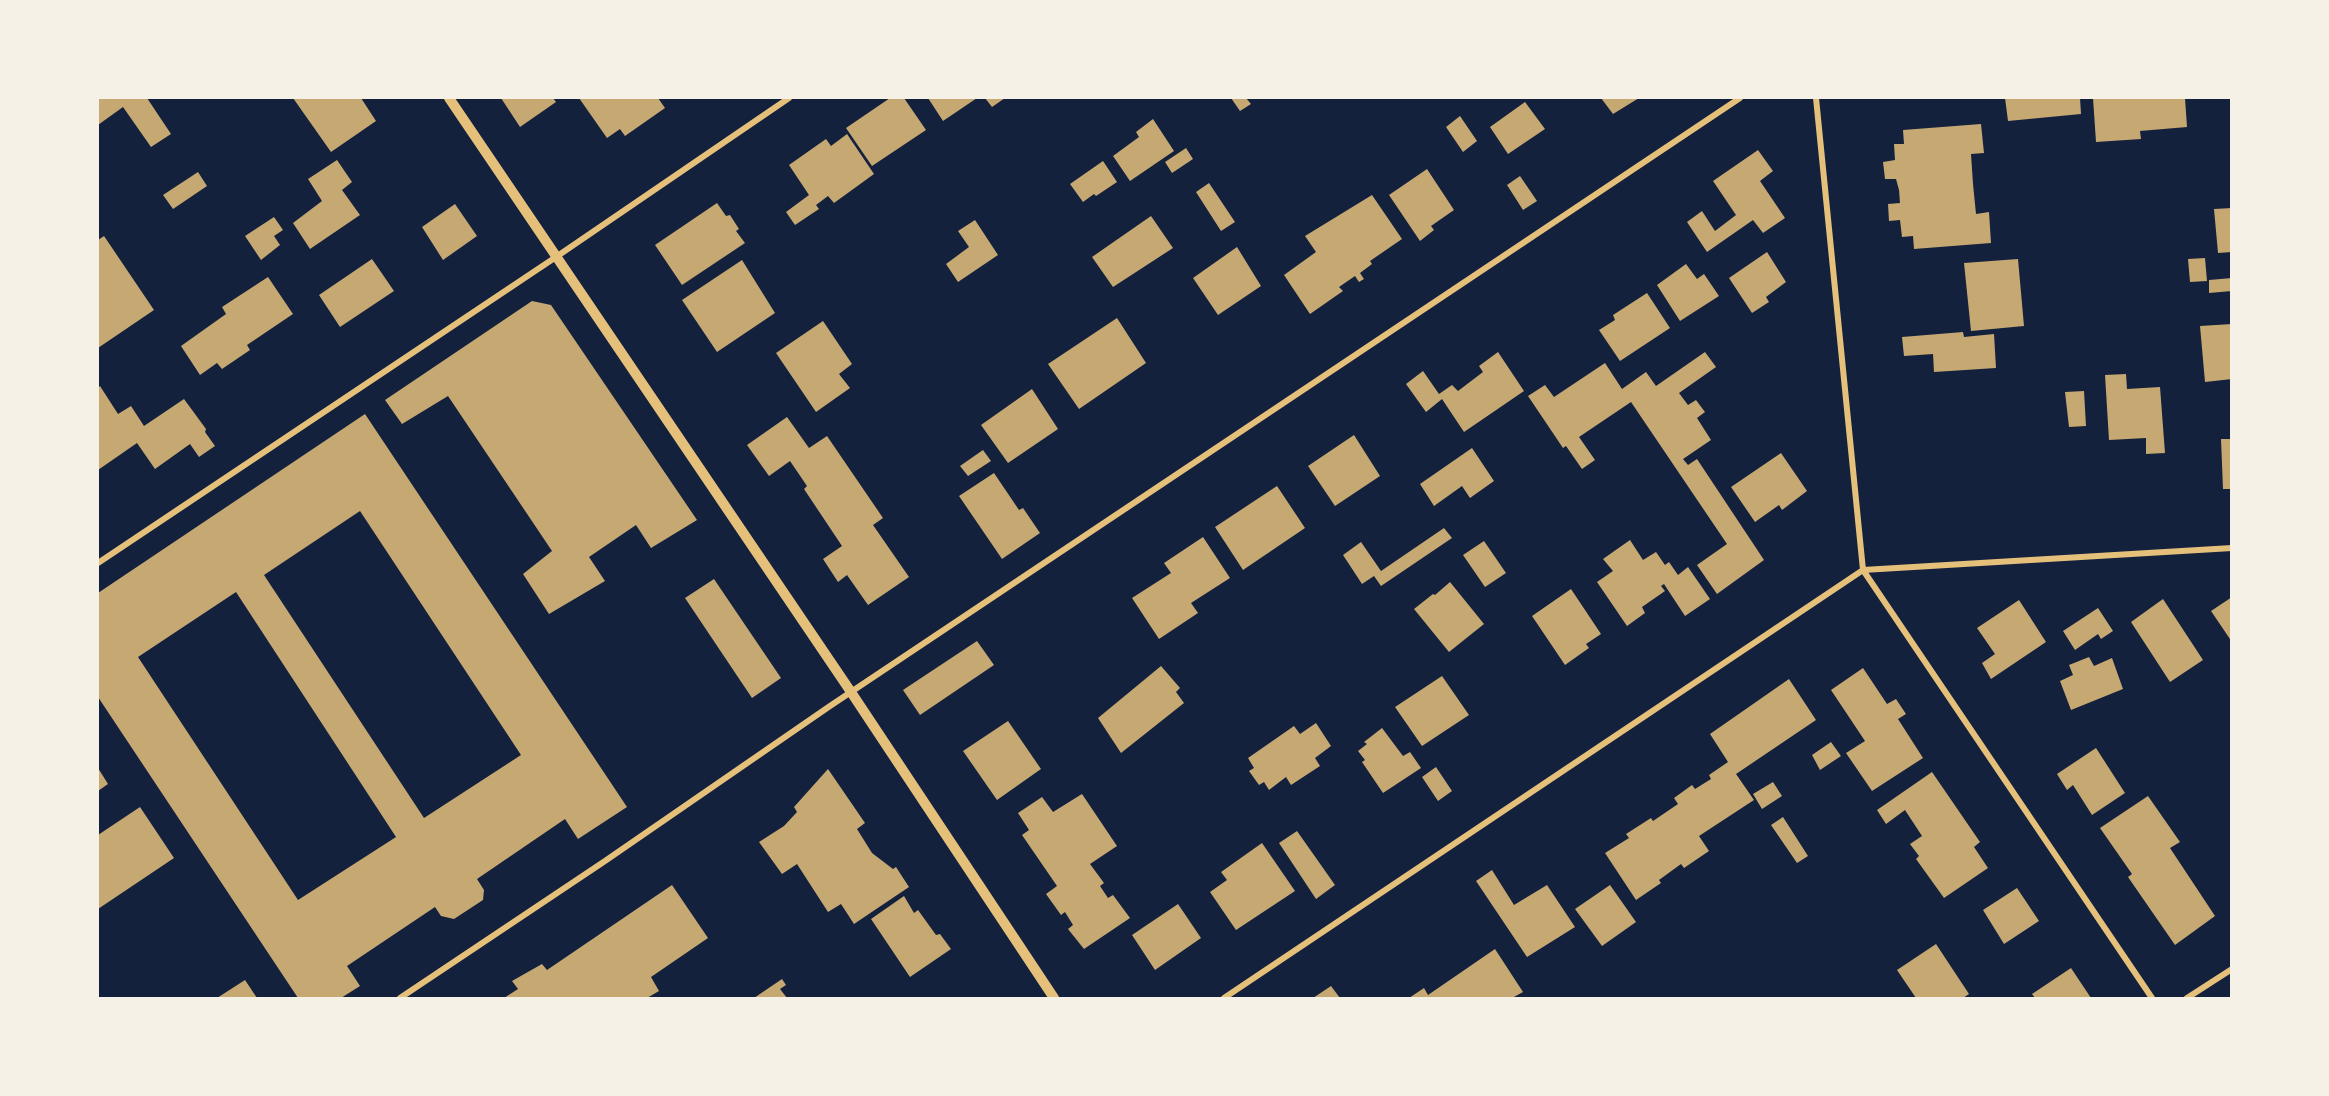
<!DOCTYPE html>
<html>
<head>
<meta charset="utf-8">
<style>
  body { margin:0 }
  #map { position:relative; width:2329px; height:1096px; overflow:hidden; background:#14213d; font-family:Jost,sans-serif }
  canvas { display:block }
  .frame { position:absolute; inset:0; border:99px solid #f6f1e7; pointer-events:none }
</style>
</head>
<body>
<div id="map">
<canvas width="2329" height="1096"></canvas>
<div class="frame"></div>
</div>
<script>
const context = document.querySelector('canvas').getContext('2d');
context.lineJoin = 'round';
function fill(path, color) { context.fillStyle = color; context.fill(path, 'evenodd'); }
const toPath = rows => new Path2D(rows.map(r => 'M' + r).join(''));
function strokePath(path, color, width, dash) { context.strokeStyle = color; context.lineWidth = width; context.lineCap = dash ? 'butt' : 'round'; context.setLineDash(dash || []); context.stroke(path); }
fill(toPath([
  [98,98,147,98,171,134,151,147,123,107,98,125],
  [293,98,361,98,376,121,331,152],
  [501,98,553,98,556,102,520,127],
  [579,98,658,98,665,108,625,136,620,129,607,138],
  [890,98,904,98,926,130,872,166,846,128],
  [928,98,977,98,943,121],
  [985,98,1005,98,992,107],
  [1231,98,1246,98,1251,104,1240,111],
  [1601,98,1639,98,1613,114],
  [2005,98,2080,98,2081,114,2008,121],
  [2093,98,2185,98,2187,127,2140,131,2141,139,2096,142],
  [1525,102,1545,129,1508,154,1490,127],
  [1460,116,1477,141,1463,152,1446,127],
  [1153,119,1174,151,1130,181,1113,156,1139,137,1136,132],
  [1981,124,1984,153,1971,154,1973,184,1976,214,1989,212,1991,243,1914,249,1913,236,1902,237,1900,220,1889,221,1888,204,1900,203,1899,190,1896,179,1885,179,1883,162,1895,160,1894,144,1904,144,1903,130],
  [847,134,874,174,834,203,828,196,816,205,819,209,795,225,786,212,809,195,789,165,826,139,831,146],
  [1186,148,1193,159,1172,173,1165,162],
  [1758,150,1773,171,1760,181,1785,218,1763,233,1753,220,1707,252,1687,222,1702,211,1715,231,1736,215,1713,181],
  [337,160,352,182,342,190,360,215,310,249,293,223,322,201,308,179],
  [1103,161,1117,182,1096,196,1094,194,1083,202,1070,184],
  [1427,169,1454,210,1431,226,1434,230,1420,241,1389,195],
  [198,172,207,186,173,209,163,195],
  [1520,176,1537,201,1523,210,1507,185],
  [1209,183,1235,222,1221,231,1196,192],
  [1372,195,1402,239,1370,261,1372,264,1360,273,1364,279,1359,282,1355,276,1339,287,1343,291,1310,314,1284,275,1316,252,1305,236],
  [717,203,726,216,730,215,739,229,736,231,745,243,682,285,655,245],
  [455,204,477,236,443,260,422,227],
  [2232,208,2232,252,2218,253,2214,209],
  [1151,216,1173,248,1113,287,1092,257],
  [274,217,283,230,274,236,280,245,261,260,245,236],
  [975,220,998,255,958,282,946,264,969,247,958,231],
  [104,236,154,310,98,348,98,240],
  [1237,247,1261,286,1218,315,1193,278],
  [1767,252,1786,282,1766,297,1769,302,1752,313,1729,278],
  [2205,258,2207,281,2190,282,2188,259],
  [372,259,394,291,340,327,319,295],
  [2018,259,2024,326,1971,331,1964,263],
  [742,260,775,313,717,352,682,300],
  [1686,264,1697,279,1704,274,1719,296,1680,321,1657,285],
  [268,277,293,314,247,345,250,350,222,369,217,363,200,375,181,346,226,314,222,307],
  [2232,278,2232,291,2209,293,2209,280],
  [1647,293,1670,328,1620,361,1599,330,1615,320,1613,315],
  [532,301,551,305,697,520,651,548,636,525,589,557,605,581,549,614,523,574,552,551,448,396,402,424,385,400],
  [1117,318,1146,363,1079,409,1048,364],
  [823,321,852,364,839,374,850,388,816,412,776,353],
  [2232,324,2232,379,2205,382,2200,326],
  [1963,332,1964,337,1994,334,1996,368,1934,372,1933,354,1904,356,1902,337],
  [1498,352,1524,391,1464,432,1442,399,1426,412,1406,384,1423,371,1439,394,1452,385,1458,391,1483,372,1479,366],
  [1705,352,1716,367,1679,393,1688,405,1696,400,1705,412,1697,418,1711,440,1683,459,1688,465,1697,459,1764,560,1717,594,1697,565,1727,544,1631,402,1579,437,1595,460,1582,469,1566,446,1563,448,1528,396,1545,385,1554,397,1605,363,1622,389,1646,372,1656,386],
  [2126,374,2127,389,2160,387,2165,453,2146,454,2146,438,2109,440,2105,375],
  [100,386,118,414,131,406,144,426,184,399,206,429,205,432,215,446,199,457,190,444,155,469,137,443,98,470,98,388],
  [1032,389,1058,429,1008,463,981,425],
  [2084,391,2086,426,2069,427,2065,392],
  [365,414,627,807,578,839,565,819,477,879,484,890,483,900,454,919,441,916,435,907,347,966,360,986,341,998,298,998,98,697,98,593],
  [360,511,521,755,424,818,264,575],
  [236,592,396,837,298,900,138,657],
  [787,417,809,448,827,436,883,518,873,525,909,577,868,605,847,575,838,582,823,559,842,546,804,489,807,486,790,461,769,476,747,445],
  [1354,435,1380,476,1335,506,1308,466],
  [2221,439,2232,439,2232,489,2223,489],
  [1472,448,1494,481,1470,498,1462,486,1434,506,1420,484],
  [983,450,991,461,968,476,960,466],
  [1781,453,1807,491,1782,510,1779,505,1755,522,1731,487],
  [994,473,1019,510,1023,508,1040,533,1002,559,959,496],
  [1277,486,1305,528,1243,570,1215,527],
  [1444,528,1452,538,1381,586,1374,576,1362,584,1343,555,1361,542,1381,571],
  [1203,537,1230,578,1191,603,1198,613,1159,639,1132,598,1171,573,1164,563],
  [1630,540,1643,560,1656,552,1665,565,1669,562,1678,575,1688,567,1710,599,1685,616,1664,584,1661,586,1665,591,1642,607,1645,613,1627,626,1597,582,1613,571,1603,559],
  [1484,541,1506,573,1485,587,1463,555],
  [714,579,781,678,752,698,685,598],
  [1450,582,1484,624,1449,652,1414,609,1433,594,1435,595],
  [1571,589,1601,634,1586,644,1589,648,1565,665,1532,616],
  [2232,597,2232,642,2211,611],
  [2163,599,2203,660,2170,682,2131,622],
  [2019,600,2046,642,1991,679,1982,663,1995,654,1977,628],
  [2098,608,2113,631,2101,639,2098,634,2075,650,2063,631],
  [977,641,994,665,920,715,903,690],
  [2089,657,2094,666,2112,658,2123,689,2071,710,2060,681,2073,675,2069,665],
  [1161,666,1180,688,1176,692,1184,703,1121,753,1098,718],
  [1863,668,1887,704,1896,699,1906,714,1898,719,1923,758,1872,791,1846,753,1865,741,1831,690],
  [1442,676,1469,715,1422,746,1395,707],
  [1789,679,1816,720,1736,774,1754,800,1699,836,1709,851,1684,868,1681,864,1659,880,1661,883,1636,900,1605,853,1629,838,1626,834,1651,818,1653,821,1678,804,1674,798,1692,785,1695,789,1711,779,1709,775,1728,762,1710,734],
  [1008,721,1041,769,997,800,963,751],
  [1316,723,1331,746,1315,758,1320,766,1291,785,1286,777,1269,790,1264,782,1259,785,1249,771,1254,768,1248,758,1294,726,1300,734],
  [1382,728,1403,756,1410,752,1421,768,1383,793,1362,762,1365,760,1358,751,1367,744,1364,742],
  [1831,742,1841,756,1820,770,1812,755],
  [2096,748,2125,793,2092,815,2073,785,2067,790,2057,774],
  [1436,767,1452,791,1438,801,1422,777],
  [98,768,108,784,98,791],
  [828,769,865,823,857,829,872,853,893,869,896,867,909,887,854,924,841,904,828,912,797,864,782,874,759,842,784,826,797,812,794,807],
  [1932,772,1980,842,1974,847,1988,868,1944,898,1916,859,1919,856,1910,844,1922,836,1905,810,1886,824,1877,810],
  [1773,782,1782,796,1762,809,1753,794],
  [1082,794,1117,846,1090,864,1104,883,1100,886,1108,898,1113,895,1130,918,1084,949,1068,929,1073,925,1065,912,1061,915,1046,894,1057,886,1022,835,1029,830,1018,813,1042,797,1053,812],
  [2148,796,2180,842,2170,848,2215,916,2175,945,2128,877,2132,874,2100,828],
  [140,807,174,858,98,909,98,835],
  [1783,817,1808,856,1797,863,1771,825],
  [1297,831,1335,885,1316,899,1279,843],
  [1262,843,1295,891,1236,930,1210,892,1227,880,1221,872],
  [1492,870,1514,905,1547,885,1575,927,1527,957,1476,881],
  [672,885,708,938,651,977,659,991,647,998,504,998,518,989,512,981,542,964,547,970],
  [1610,885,1636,922,1602,946,1575,909],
  [2017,888,2039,921,2004,944,1983,910],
  [904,896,914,913,918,910,936,935,940,934,951,949,910,977,871,919],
  [1178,904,1201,938,1155,970,1132,935],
  [1936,944,1969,994,1963,998,1916,998,1897,970],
  [1495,949,1523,992,1512,998,1409,998,1424,988,1428,995],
  [2071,968,2091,998,2035,998,2032,994],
  [782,979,786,985,780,989,787,998,754,998],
  [245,980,257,998,217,998],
  [1331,986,1340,998,1313,998]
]), '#c6a872');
strokePath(toPath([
  [1816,98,1863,570,2152,998],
  [98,563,556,257,789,98],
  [1863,570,2232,548],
  [400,998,605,861,830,706,1740,98],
  [1224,998,1863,570],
  [2187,998,2232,969]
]), '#e5c07b', 6);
strokePath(toPath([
  [449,98,851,692,1054,998]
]), '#e5c07b', 10);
</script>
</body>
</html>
